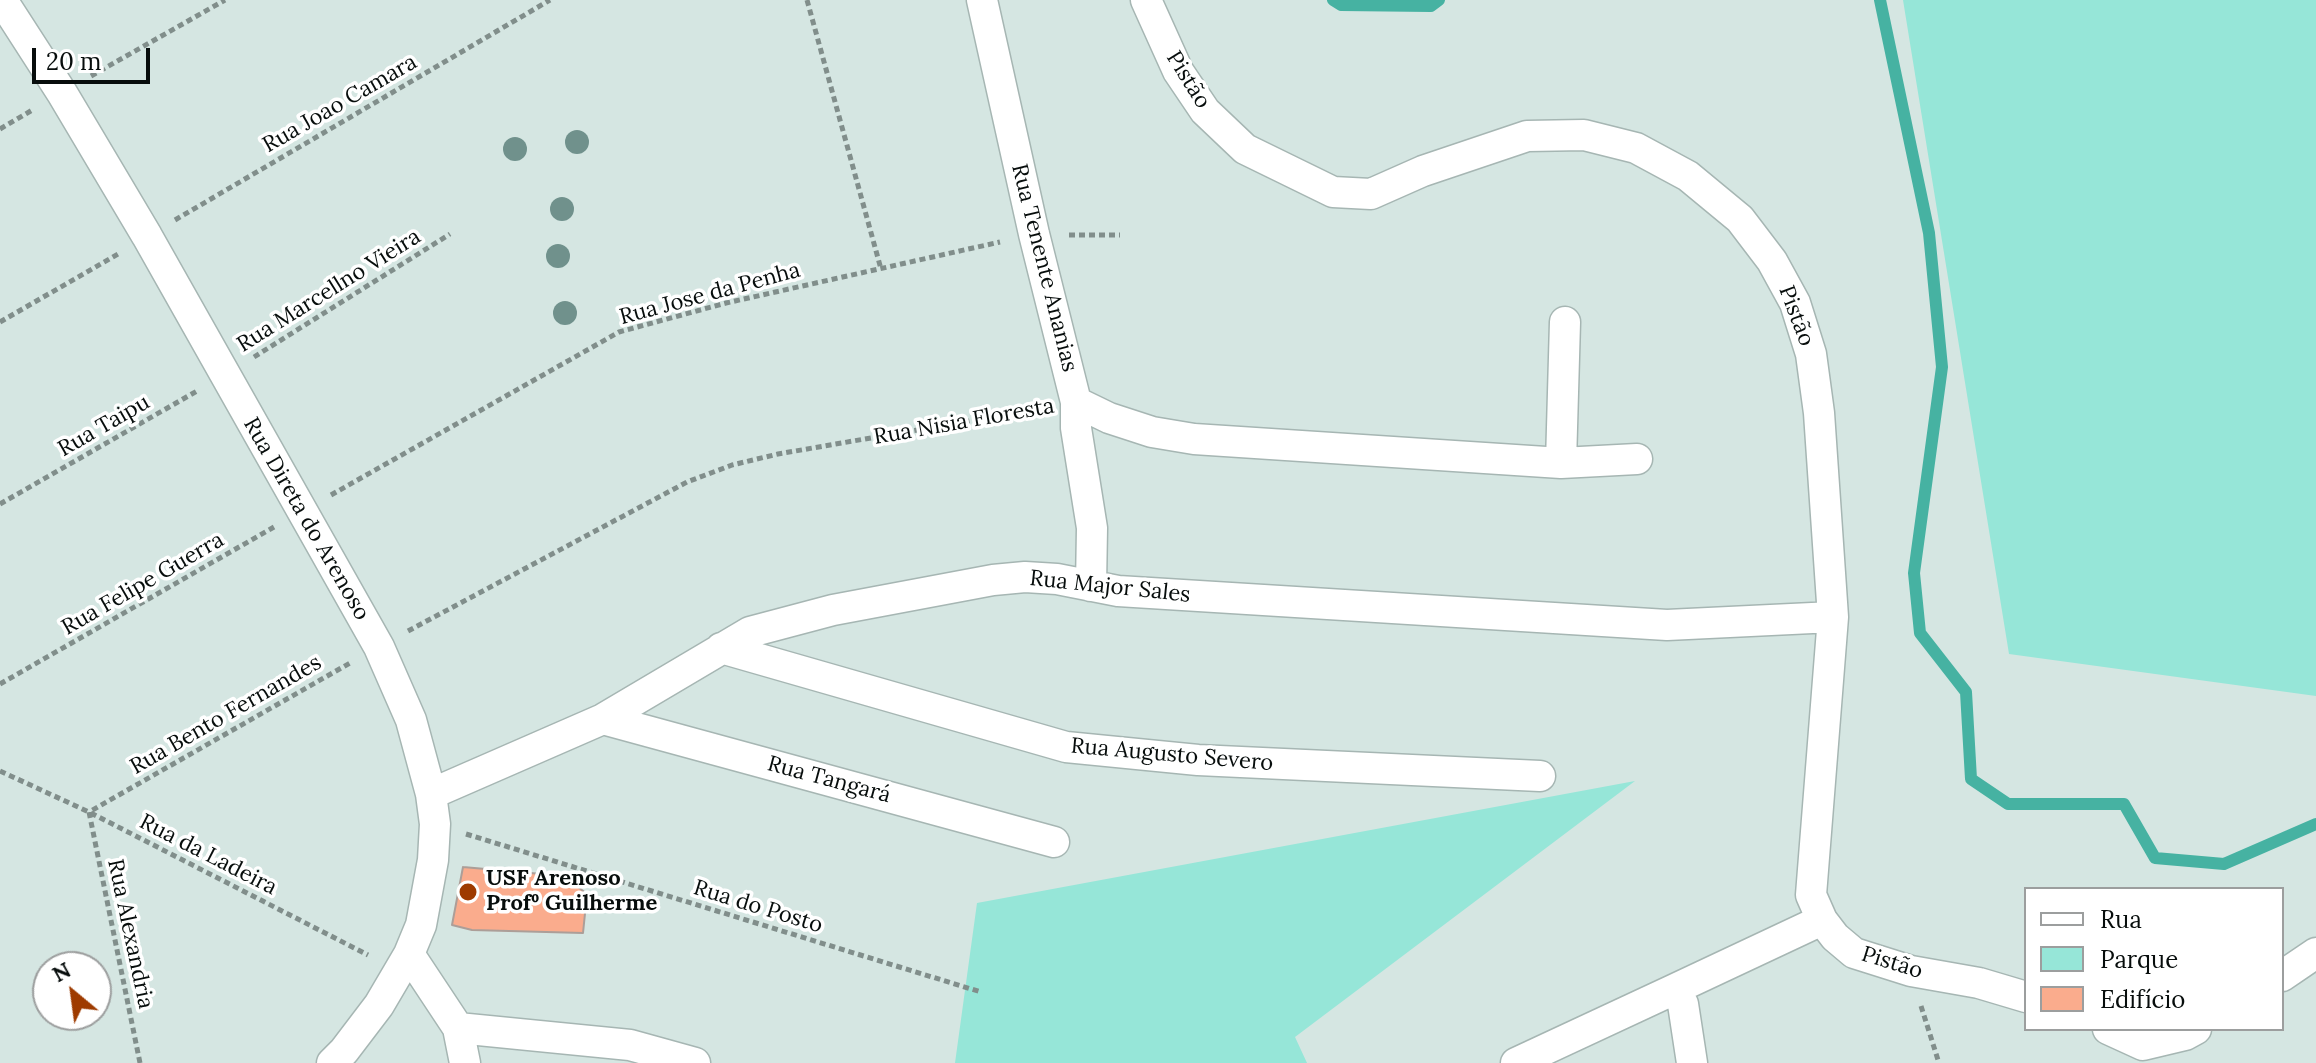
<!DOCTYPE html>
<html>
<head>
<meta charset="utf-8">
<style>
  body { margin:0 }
  #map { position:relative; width:2316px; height:1063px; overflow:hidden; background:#d5e6e2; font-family:Lora,serif }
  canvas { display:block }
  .legend { position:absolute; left:2024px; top:887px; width:260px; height:144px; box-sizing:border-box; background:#fff; border:2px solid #9c9e9e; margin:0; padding:10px 14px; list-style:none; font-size:24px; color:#070d0c }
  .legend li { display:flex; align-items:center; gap:16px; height:40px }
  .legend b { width:40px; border:2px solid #9c9e9e }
  .north { position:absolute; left:32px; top:951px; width:80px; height:80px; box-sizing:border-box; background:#fff; border:2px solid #9c9e9e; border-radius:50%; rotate:331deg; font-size:22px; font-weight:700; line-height:32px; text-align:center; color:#070d0c }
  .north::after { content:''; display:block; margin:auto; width:28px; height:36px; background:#9e3b00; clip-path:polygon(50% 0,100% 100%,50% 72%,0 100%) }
  .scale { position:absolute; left:32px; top:48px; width:118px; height:36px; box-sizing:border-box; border:4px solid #070d0c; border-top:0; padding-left:10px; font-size:24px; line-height:28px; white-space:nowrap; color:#070d0c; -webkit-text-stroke:6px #fff; paint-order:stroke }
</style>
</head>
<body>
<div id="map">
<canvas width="2316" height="1063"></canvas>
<ul class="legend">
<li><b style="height:10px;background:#fff"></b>Rua</li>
<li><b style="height:22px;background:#96e6d8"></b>Parque</li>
<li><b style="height:22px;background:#faac8d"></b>Edifício</li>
</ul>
<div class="north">N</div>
<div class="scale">20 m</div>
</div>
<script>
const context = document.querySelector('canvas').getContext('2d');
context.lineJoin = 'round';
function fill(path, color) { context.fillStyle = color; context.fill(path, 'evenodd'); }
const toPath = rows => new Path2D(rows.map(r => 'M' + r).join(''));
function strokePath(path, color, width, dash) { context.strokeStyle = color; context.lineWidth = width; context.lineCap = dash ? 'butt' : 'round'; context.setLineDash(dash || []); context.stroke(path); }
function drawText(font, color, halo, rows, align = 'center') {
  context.font = font + ' Lora,serif'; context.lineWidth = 7; context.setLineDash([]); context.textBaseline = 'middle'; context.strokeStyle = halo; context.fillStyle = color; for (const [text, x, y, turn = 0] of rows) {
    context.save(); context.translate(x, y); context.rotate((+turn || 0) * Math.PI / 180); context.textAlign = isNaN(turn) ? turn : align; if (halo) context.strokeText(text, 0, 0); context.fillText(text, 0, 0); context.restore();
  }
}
fill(toPath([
  [1903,0,2316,0,2316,696,2009,654],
  [1635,781,1295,1037,1307,1063,955,1063,977,903]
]), '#96e6d8');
strokePath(toPath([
  [1333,0,1341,5,1431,6,1439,0],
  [1880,0,1929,233,1942,367,1914,573,1920,633,1966,692,1971,779,2008,804,2124,804,2155,858,2224,864,2316,824]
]), '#46b2a2', 12);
const building = toPath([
  [463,867,564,876,587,894,583,933,472,930,452,925,463,867]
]);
fill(building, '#faac8d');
strokePath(building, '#ac9e98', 2);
const street = toPath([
  [2,0,62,93,147,236,379,647,411,720,431,794,435,824,433,860,421,925,409,954,379,1005,344,1051,332,1063],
  [982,0,1034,234,1076,402,1076,428,1092,528,1091,586],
  [1146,0,1178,71,1205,111,1245,149,1333,192,1371,194,1423,171,1527,136,1584,135,1636,148,1688,176,1740,219,1772,261,1795,303,1811,354,1819,413,1833,617,1811,895,1822,920,1835,937,1854,953,1911,971,1979,983,2026,997],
  [1076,402,1109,418,1152,432,1194,439,1561,463,1637,459],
  [1561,463,1565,322],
  [721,648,1066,747,1198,760,1540,776],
  [603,719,1054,842],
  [431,794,603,719,750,632,833,610,993,580,1025,577,1057,579,1118,591,1667,625,1833,617],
  [409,954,458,1028,630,1045,695,1063],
  [2282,976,2316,953],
  [1675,989,1822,920],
  [458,1028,465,1063],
  [2108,1029,2143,1045,2185,1035,2196,1029],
  [1516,1063,1675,989,1683,1004,1692,1063]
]);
strokePath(street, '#a6b6b3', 33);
strokePath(toPath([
  [807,0,881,269],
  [91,76,225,0],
  [0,129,34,109],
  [175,220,550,0],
  [1069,235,1120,235],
  [0,322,118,254],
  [254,357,450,234],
  [331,495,619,332,726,303,1000,242],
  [0,504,197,391],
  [408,631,687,482,732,465,778,454,1044,408],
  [0,684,274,527],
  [0,771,89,812,368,955],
  [466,834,981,992],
  [1921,1006,1939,1063],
  [140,1063,89,812,350,663]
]), '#818e8b', 5, [6, 4]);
strokePath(street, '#fff', 30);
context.fillStyle = '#70918c';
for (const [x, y] of [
  [577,142],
  [515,149],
  [562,209],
  [558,256],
  [565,313]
]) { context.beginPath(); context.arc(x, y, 12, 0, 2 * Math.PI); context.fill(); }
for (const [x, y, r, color] of [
  [468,892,10,"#9e3b00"]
]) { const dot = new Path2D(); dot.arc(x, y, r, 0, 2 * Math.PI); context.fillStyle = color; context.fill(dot); strokePath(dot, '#fff', 3); }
drawText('22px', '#070d0c', '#fff', [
  ["Pistão",1188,80,58],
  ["Rua Joao Camara",340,104,-30],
  ["Rua Tenente Ananias",1044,268,76],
  ["Rua Marcellno Vieira",329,291,-32],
  ["Rua Jose da Penha",710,294,-15],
  ["Pistão",1796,316,69],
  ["Rua Nisia Floresta",964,422,-10],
  ["Rua Taipu",104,426,-30],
  ["Rua Direta do Arenoso",306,519,60],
  ["Rua Felipe Guerra",143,584,-30],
  ["Rua Major Sales",1110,587,6],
  ["Rua Bento Fernandes",226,715,-30],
  ["Rua Augusto Severo",1172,755,5],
  ["Rua Tangará",829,780,15],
  ["Rua da Ladeira",208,855,27],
  ["Rua do Posto",758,907,17],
  ["Rua Alexandria",130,934,78],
  ["Pistão",1892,963,17]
]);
drawText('bold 22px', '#070d0c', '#fff', [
  ["USF Arenoso",486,879],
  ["Profº Guilherme",486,904]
], 'left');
</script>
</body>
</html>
